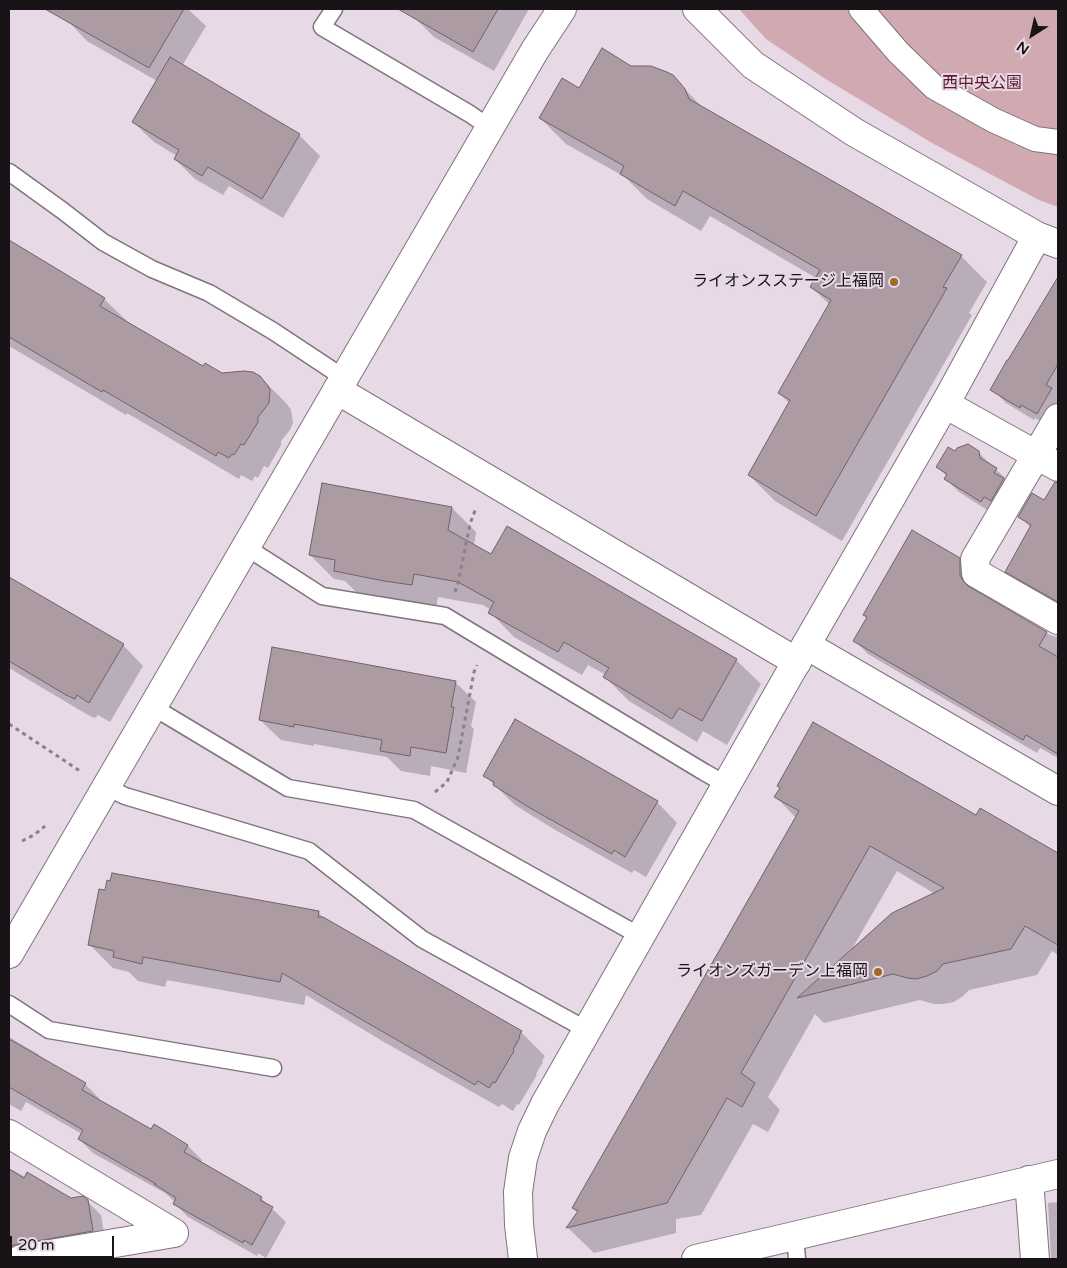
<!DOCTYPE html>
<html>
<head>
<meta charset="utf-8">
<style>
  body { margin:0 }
  #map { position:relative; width:1067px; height:1268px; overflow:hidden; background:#e7d9e6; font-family:"Varela Round",sans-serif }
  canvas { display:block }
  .frame { position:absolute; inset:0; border:10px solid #171317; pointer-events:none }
  .north { position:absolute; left:1007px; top:10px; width:50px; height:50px; -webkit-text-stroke:4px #e7d9e6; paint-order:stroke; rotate:215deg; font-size:14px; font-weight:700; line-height:20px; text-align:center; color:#171317 }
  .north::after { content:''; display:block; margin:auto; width:18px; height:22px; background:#171317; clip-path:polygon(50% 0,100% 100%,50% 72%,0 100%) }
  .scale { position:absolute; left:10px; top:1236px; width:104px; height:22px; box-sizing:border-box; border:2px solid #171317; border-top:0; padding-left:6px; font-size:15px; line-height:18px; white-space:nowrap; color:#171317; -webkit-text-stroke:4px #e7d9e6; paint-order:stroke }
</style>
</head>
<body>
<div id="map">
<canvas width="1067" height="1268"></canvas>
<div class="frame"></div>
<div class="north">N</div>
<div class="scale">20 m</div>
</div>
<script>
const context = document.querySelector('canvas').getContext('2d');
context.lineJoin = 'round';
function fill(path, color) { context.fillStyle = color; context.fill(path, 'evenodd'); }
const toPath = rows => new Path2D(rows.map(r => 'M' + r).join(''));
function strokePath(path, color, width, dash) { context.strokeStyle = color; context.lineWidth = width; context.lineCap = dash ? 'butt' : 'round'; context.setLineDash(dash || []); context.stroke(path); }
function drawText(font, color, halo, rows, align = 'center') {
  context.font = font + ' "Varela Round","Noto Sans JP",sans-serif'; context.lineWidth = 4; context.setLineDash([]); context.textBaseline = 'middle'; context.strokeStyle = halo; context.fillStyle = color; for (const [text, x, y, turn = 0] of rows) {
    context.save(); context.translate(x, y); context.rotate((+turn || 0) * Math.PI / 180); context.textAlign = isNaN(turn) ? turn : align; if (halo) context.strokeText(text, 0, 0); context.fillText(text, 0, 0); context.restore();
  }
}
fill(toPath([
  [739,9,1058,9,1058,207,1039,200,932,143,824,78,766,39]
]), '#d0aab0');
fill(toPath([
  [66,9,188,9,206,26,182,66,299,135,320,156,283,218,229,186,223,195,195,179,175,159,177,156,154,142,133,122,157,81,87,41,67,20,72,12],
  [418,9,529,9,494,71,434,37,414,17],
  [631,67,672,76,704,109,961,256,987,282,969,313,972,315,842,541,775,501,749,475,790,404,779,393,830,305,811,287,816,278,710,216,701,231,647,199,625,177,566,144,540,118,580,90],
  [9,242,104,299,128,322,204,368,222,374,256,374,263,380,287,404,291,410,293,423,290,430,281,441,281,445,268,468,264,466,258,478,255,476,252,481,241,475,239,479,127,413,126,415,9,346],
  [1047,298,1058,305,1058,424,1055,429,1035,418,1034,420,1006,403,992,389],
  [978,452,1010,483,995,515,959,492,945,478,947,476,937,467,955,453],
  [1044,499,1058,507,1058,607,1021,585,1007,572,1031,528,1020,516,1043,501],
  [452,508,476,532,474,545,492,555,736,660,761,684,727,745,703,731,697,742,629,701,605,677,606,675,588,665,582,675,514,637,490,612,491,610,483,605,438,597,436,609,359,595,345,581,334,579,310,555],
  [959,559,973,573,975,592,1050,635,1058,637,1058,758,1040,748,1037,753,868,654,855,641,868,619,864,615],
  [9,578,123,645,143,666,110,722,98,715,95,718,88,715,9,668],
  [455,682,476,702,471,726,474,729,466,773,431,766,430,776,401,771,387,757,314,744,314,746,281,740,260,720],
  [484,775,657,802,677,823,646,877,634,870,632,873,552,828,515,805],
  [776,797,976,817,980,810,1058,854,1058,955,1052,951,1037,975,969,990,963,996,954,1002,943,1004,934,1004,920,1000,824,1023,815,1014,768,1097,780,1110,768,1132,753,1124,701,1215,676,1219,676,1233,594,1253,568,1228,578,1213,573,1208,796,818],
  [897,871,935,894,852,949],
  [318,912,326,920,521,1032,545,1056,542,1061,543,1062,536,1074,537,1075,519,1105,517,1104,513,1111,502,1104,499,1107,384,1042,306,995,304,1005,167,980,165,987,138,981,129,972,113,968,90,945],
  [9,1037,38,1054,45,1061,85,1084,99,1098,98,1101,151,1131,154,1126,188,1146,202,1160,200,1163,261,1198,286,1222,266,1258,258,1253,257,1256,188,1217,174,1203,175,1202,165,1193,93,1153,79,1139,82,1134,26,1102,21,1111,9,1104],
  [9,1168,25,1177,71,1200,87,1201,101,1215,106,1245,9,1259],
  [1058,1202,1058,1259,1051,1259,1048,1203]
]), '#0003');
const building = toPath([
  [45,9,184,9,149,68,45,9],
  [398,9,498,9,473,52,398,9],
  [602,48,631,66,651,66,667,72,673,75,681,84,685,89,689,99,962,255,943,287,947,288,816,516,748,475,790,400,778,393,831,300,810,287,820,270,683,191,675,206,620,174,624,166,539,118,562,78,579,88,602,48],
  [170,57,300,134,262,199,208,167,202,176,174,159,179,150,132,122,170,57],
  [9,240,105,298,100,306,203,366,205,363,222,373,244,371,253,372,260,376,268,386,270,390,269,403,258,417,258,422,244,445,241,444,234,455,232,454,229,458,218,452,216,456,103,390,102,392,9,337,9,240],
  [1058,277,1058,364,1046,385,1052,388,1037,414,1021,405,1020,408,990,390,1007,360,1008,360,1058,277],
  [968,444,979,451,980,458,997,468,994,473,1004,478,991,501,984,497,981,502,944,479,947,474,936,467,948,447,955,451,957,448,968,444],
  [1055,482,1058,483,1058,602,1005,572,1031,525,1018,517,1032,493,1044,500,1055,482],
  [322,483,452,507,448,530,491,554,507,526,737,659,702,721,679,708,672,719,603,677,609,668,564,642,558,652,488,613,494,602,458,582,414,574,412,585,384,581,334,571,335,560,309,555,322,483],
  [912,530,960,558,960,575,963,581,968,586,1047,632,1039,646,1058,657,1058,754,1026,735,1023,740,853,641,867,617,863,615,912,530],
  [9,577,124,644,89,703,77,695,75,699,66,695,9,661,9,577],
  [272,647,456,681,451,707,454,707,446,753,411,747,410,756,380,751,382,740,294,724,294,727,259,720,272,647],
  [515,719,658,801,625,857,614,850,612,854,530,808,493,785,494,782,483,776,515,719],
  [813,722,976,815,980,808,1058,853,1058,945,1025,926,1011,949,943,964,937,971,927,976,916,979,907,978,893,974,797,998,892,913,944,888,870,846,741,1073,755,1083,742,1107,727,1098,667,1203,566,1228,578,1211,572,1208,799,811,774,797,780,788,777,786,813,722],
  [112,873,319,911,318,917,323,917,522,1031,519,1036,520,1037,513,1050,514,1051,495,1083,493,1082,489,1088,478,1081,475,1085,359,1018,282,973,280,982,143,957,142,964,113,957,114,951,88,945,99,889,105,890,107,880,110,881,112,873],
  [9,1039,86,1083,82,1090,151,1129,154,1124,188,1145,184,1152,262,1197,260,1200,273,1207,252,1245,244,1240,243,1243,173,1204,176,1198,154,1184,156,1184,78,1139,83,1130,9,1087,9,1039],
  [9,1169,24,1178,27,1172,71,1198,83,1196,88,1200,93,1231,9,1246,9,1169]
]);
fill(building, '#ac9ba3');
strokePath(building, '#716168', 1);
const service = toPath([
  [334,9,322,27,470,114,490,128],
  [9,172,63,211,103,242,152,269,209,293,273,331,344,378],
  [246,547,322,596,445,616,704,772,727,785],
  [153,707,288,788,414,810,640,936],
  [106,787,125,796,309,851,422,939,587,1030],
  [9,1004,49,1030,273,1068],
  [795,1236,797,1259]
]);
const pedestrian = toPath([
  [861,9,898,52,934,87,993,120,1035,139,1058,142]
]);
const minor = toPath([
  [337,390,797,662],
  [945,404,1058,467],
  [1058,418,975,559,976,573,1058,620],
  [806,645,1058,791],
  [9,1134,174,1233,21,1259],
  [1029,1180,1035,1259],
  [696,1259,1058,1174]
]);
const tertiary = toPath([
  [697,9,753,65,854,132,1037,236,1058,244],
  [9,954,535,50,562,9],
  [523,1259,519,1225,518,1192,523,1158,532,1131,545,1104,806,645,945,404,1037,236]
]);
strokePath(service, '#7f737e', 19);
strokePath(pedestrian, '#7f737e', 26);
strokePath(minor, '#7f737e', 30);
strokePath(tertiary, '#7f737e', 30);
strokePath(toPath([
  [455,592,458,583,470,524,476,508],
  [9,724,80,771],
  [435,792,447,782,458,757,474,672,477,665],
  [22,841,34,835,45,826]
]), '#8b818a', 3, [4, 4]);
strokePath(service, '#fff', 16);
strokePath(pedestrian, '#fff', 24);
strokePath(minor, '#fff', 28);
strokePath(tertiary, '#fff', 28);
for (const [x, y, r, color] of [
  [894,282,5,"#a26a27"],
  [878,972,5,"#a26a27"]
]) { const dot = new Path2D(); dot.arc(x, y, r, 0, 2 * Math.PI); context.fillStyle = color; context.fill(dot); strokePath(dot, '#e7d9e6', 2); }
drawText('16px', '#5e192c', '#e7d9e6', [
  ["西中央公園",982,84]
]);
drawText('16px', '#171317', '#e7d9e6', [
  ["ライオンスステージ上福岡",884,282],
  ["ライオンズガーデン上福岡",868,972]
], 'right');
</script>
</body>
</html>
